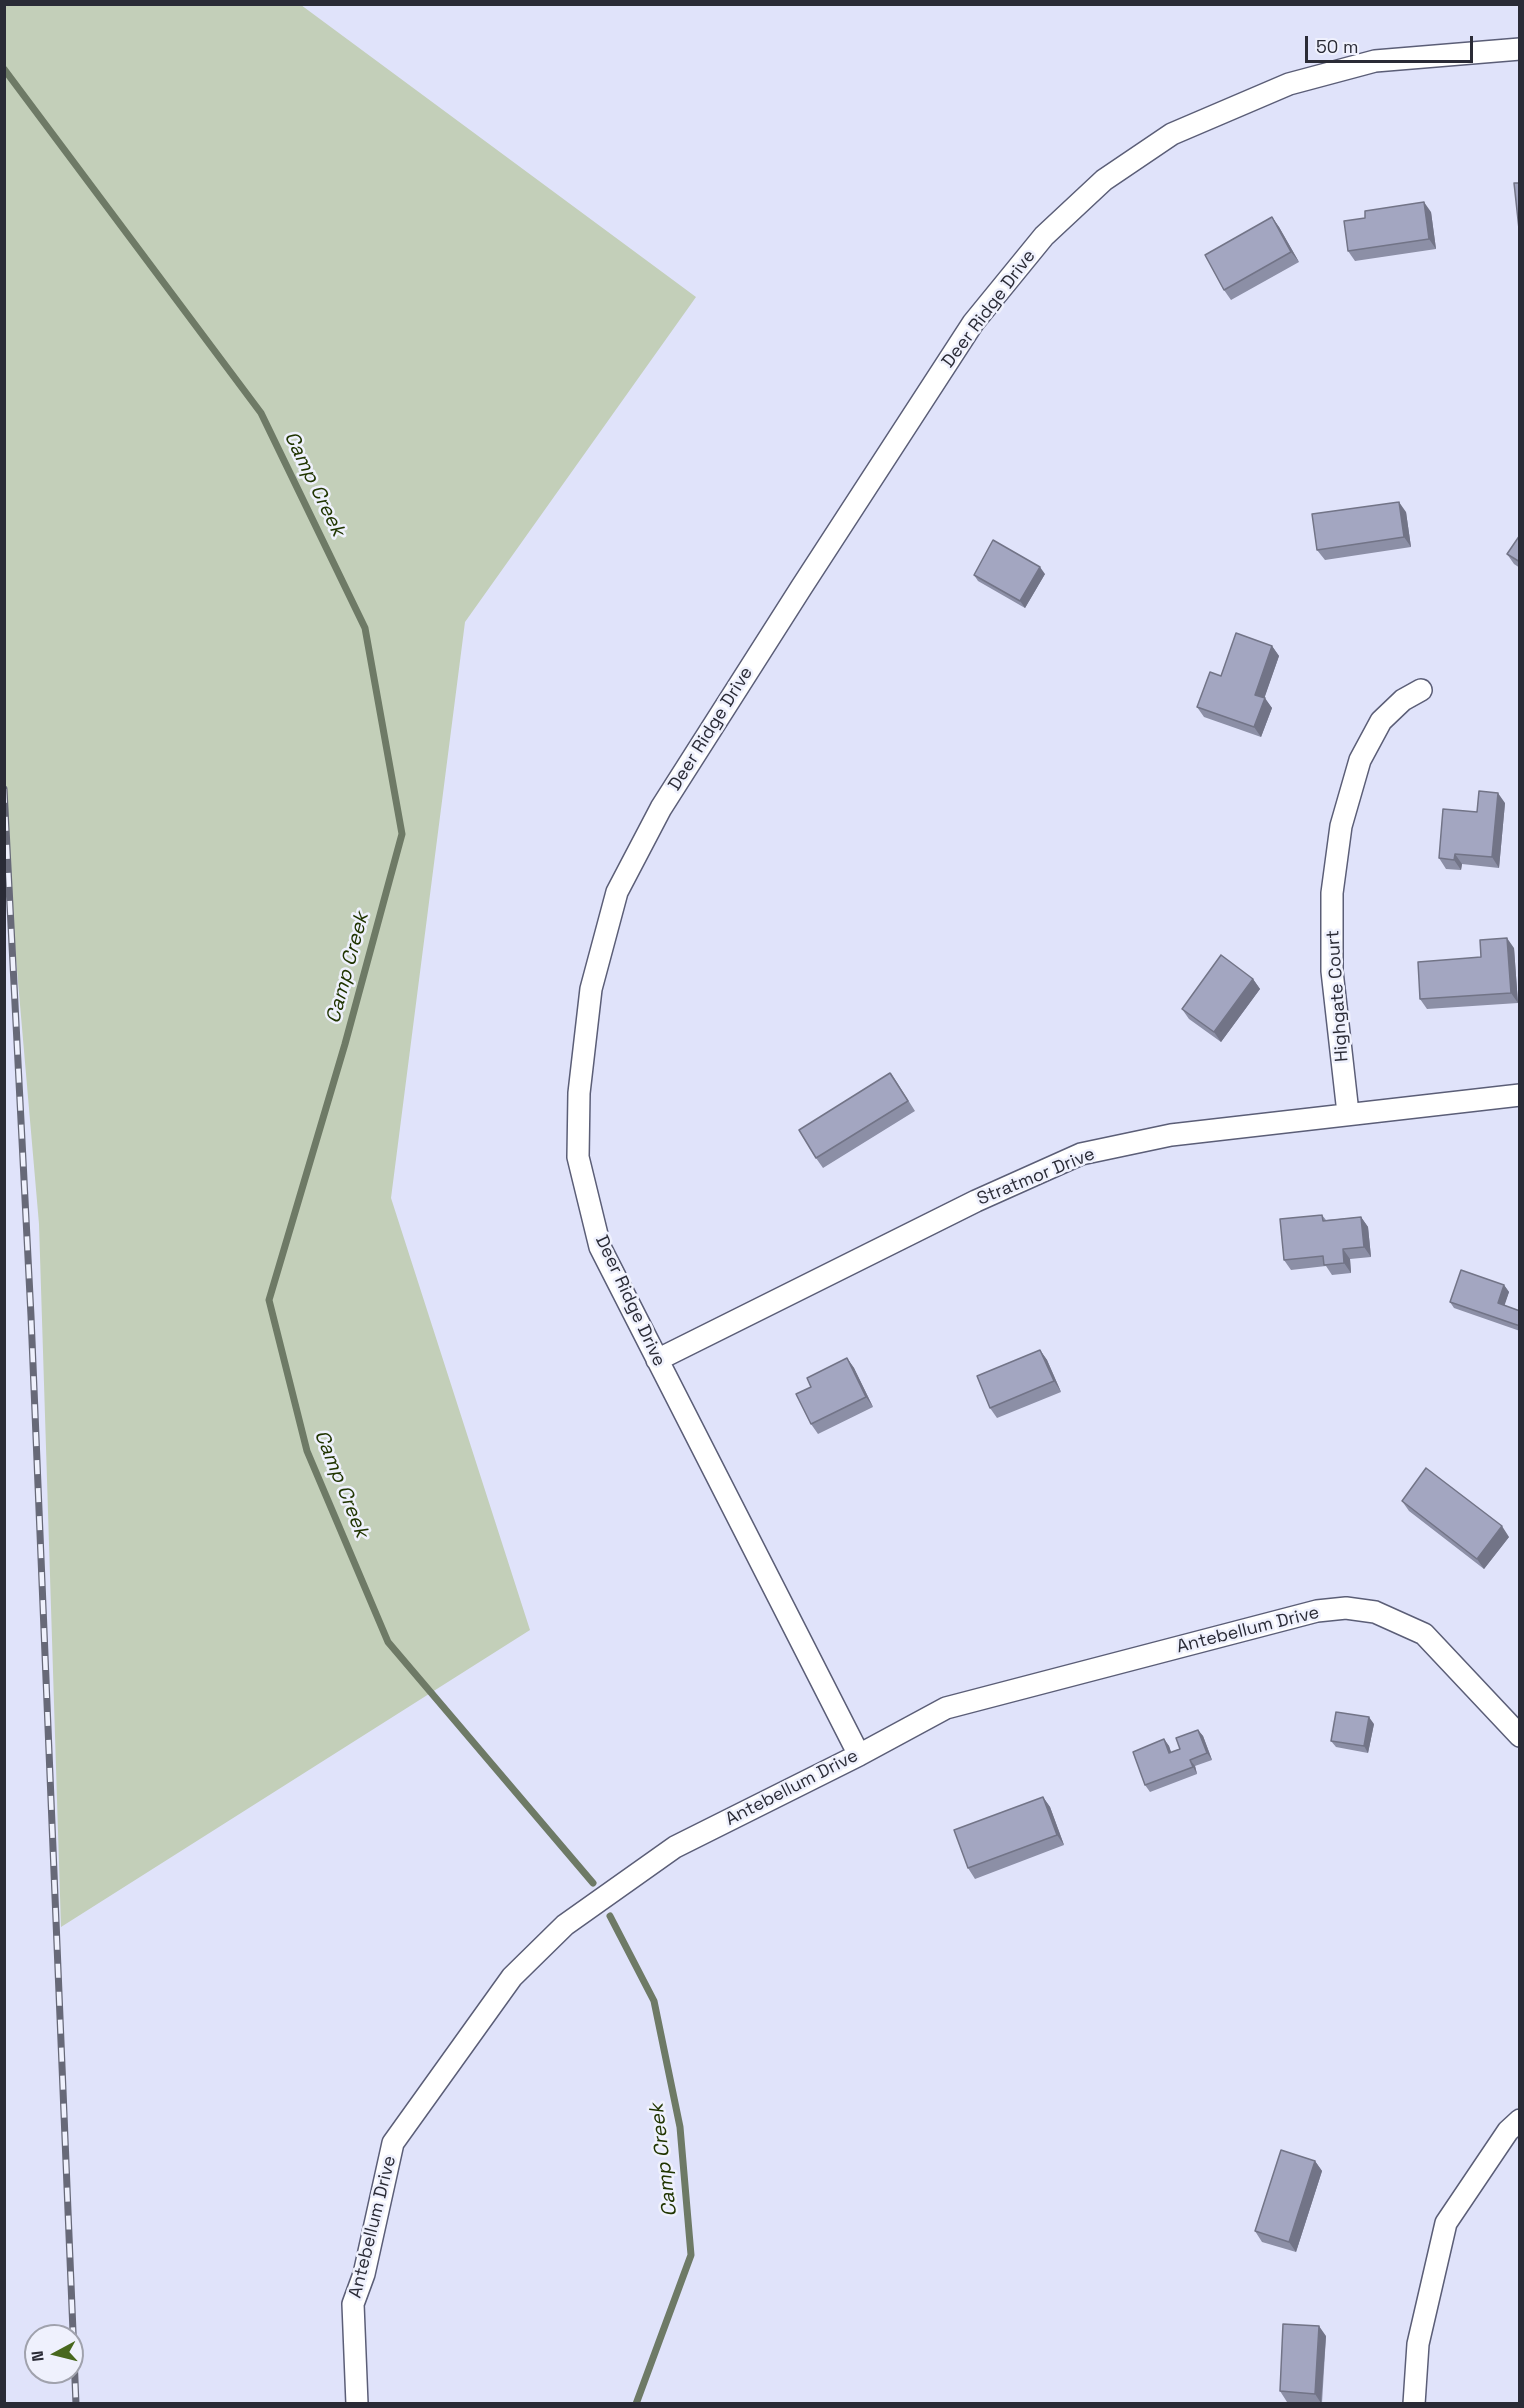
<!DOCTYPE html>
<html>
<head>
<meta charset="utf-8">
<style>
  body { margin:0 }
  #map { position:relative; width:1524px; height:2408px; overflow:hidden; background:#e0e3fa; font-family:"Space Grotesk",sans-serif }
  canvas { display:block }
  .frame { position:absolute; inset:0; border:6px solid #2a2b36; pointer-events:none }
  .north { position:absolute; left:24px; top:2324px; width:60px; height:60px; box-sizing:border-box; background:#eff1fd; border:2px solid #a0a2ad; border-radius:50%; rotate:263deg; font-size:16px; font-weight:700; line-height:24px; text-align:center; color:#2a2b36 }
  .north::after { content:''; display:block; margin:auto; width:21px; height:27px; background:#48681e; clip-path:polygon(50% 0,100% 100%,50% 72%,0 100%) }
  .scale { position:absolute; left:1305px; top:36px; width:168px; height:27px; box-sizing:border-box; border:3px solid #2a2b36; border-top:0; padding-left:8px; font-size:18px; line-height:21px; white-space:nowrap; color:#2a2b36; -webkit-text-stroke:4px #eff1fd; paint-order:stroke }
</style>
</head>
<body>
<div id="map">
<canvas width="1524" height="2408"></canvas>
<div class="frame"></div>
<div class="north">N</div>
<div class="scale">50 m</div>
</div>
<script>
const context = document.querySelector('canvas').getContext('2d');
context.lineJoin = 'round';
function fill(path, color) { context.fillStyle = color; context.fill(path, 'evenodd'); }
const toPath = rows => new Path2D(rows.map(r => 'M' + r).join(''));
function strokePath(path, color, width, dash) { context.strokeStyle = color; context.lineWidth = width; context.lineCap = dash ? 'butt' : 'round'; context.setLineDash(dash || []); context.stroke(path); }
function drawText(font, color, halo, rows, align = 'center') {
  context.font = font + ' "Space Grotesk",sans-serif'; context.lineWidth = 5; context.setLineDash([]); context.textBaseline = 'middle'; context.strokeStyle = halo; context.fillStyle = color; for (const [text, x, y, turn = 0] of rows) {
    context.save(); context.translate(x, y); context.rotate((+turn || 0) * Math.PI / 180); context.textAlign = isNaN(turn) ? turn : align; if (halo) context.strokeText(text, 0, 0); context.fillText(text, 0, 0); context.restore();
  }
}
fill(toPath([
  [4,5,301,5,696,297,465,622,391,1198,530,1630,61,1927,39,1224,4,820]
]), '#c3cfb9');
strokePath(toPath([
  [4,69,261,413,365,628,402,834,345,1044,269,1300,307,1451,388,1642,593,1883],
  [610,1916,654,2001,680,2127,691,2255,636,2404]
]), '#6e7a66', 7);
const minor = toPath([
  [1348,1113,1332,971,1332,893,1341,826,1360,760,1381,721,1403,700,1421,690],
  [657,1360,976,1201,1081,1154,1171,1135,1520,1095],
  [859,1755,600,1247,578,1157,579,1093,591,989,617,892,661,808,801,588,973,323,1044,236,1104,180,1172,134,1289,84,1375,61,1520,49],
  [357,2404,353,2304,364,2274,393,2143,512,1977,565,1925,675,1847,859,1755,946,1708,1317,1611,1346,1608,1375,1612,1424,1634,1520,1736],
  [1414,2404,1418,2344,1446,2223,1508,2131,1520,2120]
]);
strokePath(minor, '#5b5e77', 24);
strokePath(minor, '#fff', 21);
const rail = toPath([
  [4,789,31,1316,76,2404]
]);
strokePath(rail, '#676978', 7);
strokePath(rail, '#eff1fd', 4.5, [14]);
fill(toPath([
  [1431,212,1436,249,1355,261,1348,251],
  [1272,217,1279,227,1299,262,1231,300,1224,290],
  [1406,512,1411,547,1325,560,1317,550],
  [1520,535,1520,568,1514,564,1507,554],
  [1045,574,1025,608,978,581,974,575],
  [1272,646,1279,656,1264,698,1272,708,1261,737,1204,717,1197,707,1221,676],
  [1505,803,1499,868,1462,864,1461,870,1446,869,1439,858,1477,812],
  [1514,948,1518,1003,1427,1009,1420,999,1481,957],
  [1253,979,1260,989,1221,1042,1189,1019,1182,1009],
  [891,1073,915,1111,823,1168,816,1158],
  [1322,1215,1326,1220,1361,1217,1368,1227,1371,1257,1350,1259,1351,1273,1332,1275,1326,1266,1291,1270,1284,1260],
  [1504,1285,1509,1292,1504,1305,1520,1311,1520,1331,1454,1308,1450,1302],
  [1040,1350,1047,1360,1061,1392,997,1418,990,1408],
  [847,1358,854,1368,873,1407,818,1434,811,1424,811,1387],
  [1402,1501,1509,1537,1484,1569,1409,1511],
  [1374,1724,1368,1753,1336,1747,1331,1741],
  [1198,1730,1203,1736,1212,1760,1195,1766,1197,1774,1150,1792,1145,1785,1164,1739,1169,1746,1171,1753,1180,1749],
  [1043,1797,1050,1807,1064,1845,975,1879,968,1868],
  [1315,2161,1322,2171,1296,2252,1262,2242,1255,2231],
  [1326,2336,1322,2403,1287,2402,1280,2391]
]), '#8c8fa6');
fill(toPath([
  [1424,202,1431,212,1436,249,1429,239],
  [1272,217,1279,227,1299,262,1291,252],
  [1399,502,1406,512,1411,547,1404,537],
  [1040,567,1045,574,1025,608,1020,601],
  [1272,646,1279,656,1262,705,1255,695],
  [1265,698,1272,708,1261,737,1254,727],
  [1498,793,1505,803,1499,868,1492,857],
  [1455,854,1462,864,1461,870,1454,860],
  [1507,938,1514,948,1518,1003,1511,993],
  [1253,979,1260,989,1221,1042,1214,1032],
  [1361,1217,1368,1227,1371,1257,1364,1247],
  [1343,1249,1350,1259,1351,1273,1344,1263],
  [1504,1285,1509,1292,1503,1310,1498,1303],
  [1040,1350,1047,1360,1061,1392,1054,1381],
  [847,1358,854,1368,873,1407,866,1397],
  [1502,1526,1509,1537,1484,1569,1477,1559],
  [1369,1717,1374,1724,1368,1753,1364,1746],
  [1198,1730,1203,1736,1212,1760,1207,1753],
  [1164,1739,1169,1746,1174,1760,1169,1753],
  [1190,1760,1195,1766,1197,1774,1193,1767],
  [1043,1797,1050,1807,1064,1845,1057,1835],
  [1315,2161,1322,2171,1296,2252,1289,2242],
  [1319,2326,1326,2336,1321,2403,1315,2394]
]), '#727487');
const building = toPath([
  [1514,183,1520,183,1520,229,1519,229,1514,183],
  [1424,202,1429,239,1348,251,1344,221,1365,218,1365,211,1424,202],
  [1272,217,1291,252,1224,290,1205,255,1272,217],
  [1399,502,1404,537,1317,550,1312,514,1399,502],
  [1520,535,1520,562,1507,554,1520,535],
  [993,540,1040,567,1020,601,974,575,993,540],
  [1236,633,1272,646,1255,695,1265,698,1254,727,1197,707,1210,672,1221,676,1236,633],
  [1479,791,1498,793,1492,857,1455,854,1454,860,1439,858,1443,809,1477,812,1479,791],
  [1507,938,1511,993,1420,999,1418,962,1481,957,1480,940,1507,938],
  [1221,955,1253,979,1214,1032,1182,1009,1221,955],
  [890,1073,908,1101,816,1158,799,1130,890,1073],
  [1322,1215,1323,1221,1361,1217,1364,1247,1343,1249,1344,1263,1324,1265,1323,1256,1284,1260,1280,1219,1322,1215],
  [1461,1270,1504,1285,1498,1303,1520,1311,1520,1326,1450,1302,1461,1270],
  [1040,1350,1054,1381,990,1408,977,1376,1040,1350],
  [847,1358,866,1397,811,1424,796,1394,811,1387,807,1378,847,1358],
  [1426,1468,1502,1526,1477,1559,1402,1501,1426,1468],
  [1336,1712,1369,1717,1364,1746,1331,1741,1336,1712],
  [1198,1730,1207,1753,1190,1760,1193,1767,1145,1785,1133,1752,1164,1739,1169,1753,1180,1749,1176,1738,1198,1730],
  [1043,1797,1057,1835,968,1868,954,1830,1043,1797],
  [1281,2150,1315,2161,1289,2242,1255,2231,1281,2150],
  [1283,2324,1319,2326,1315,2394,1280,2391,1283,2324]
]);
fill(building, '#a3a6c1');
strokePath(building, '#727487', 1.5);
drawText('18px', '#2a2b36', '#eff1fd', [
  ["Deer Ridge Drive",989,309,-53],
  ["Deer Ridge Drive",711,729,-58],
  ["Highgate Court",1338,996,-94],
  ["Stratmor Drive",1036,1177,-22],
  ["Deer Ridge Drive",630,1301,65],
  ["Antebellum Drive",1248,1630,-14],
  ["Antebellum Drive",792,1788,-27],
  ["Antebellum Drive",373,2227,-76]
]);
drawText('italic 20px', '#203500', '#eff1fd', [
  ["Camp Creek",314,484,64],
  ["Camp Creek",348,968,-75],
  ["Camp Creek",341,1484,68],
  ["Camp Creek",664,2160,-97]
]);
</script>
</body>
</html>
